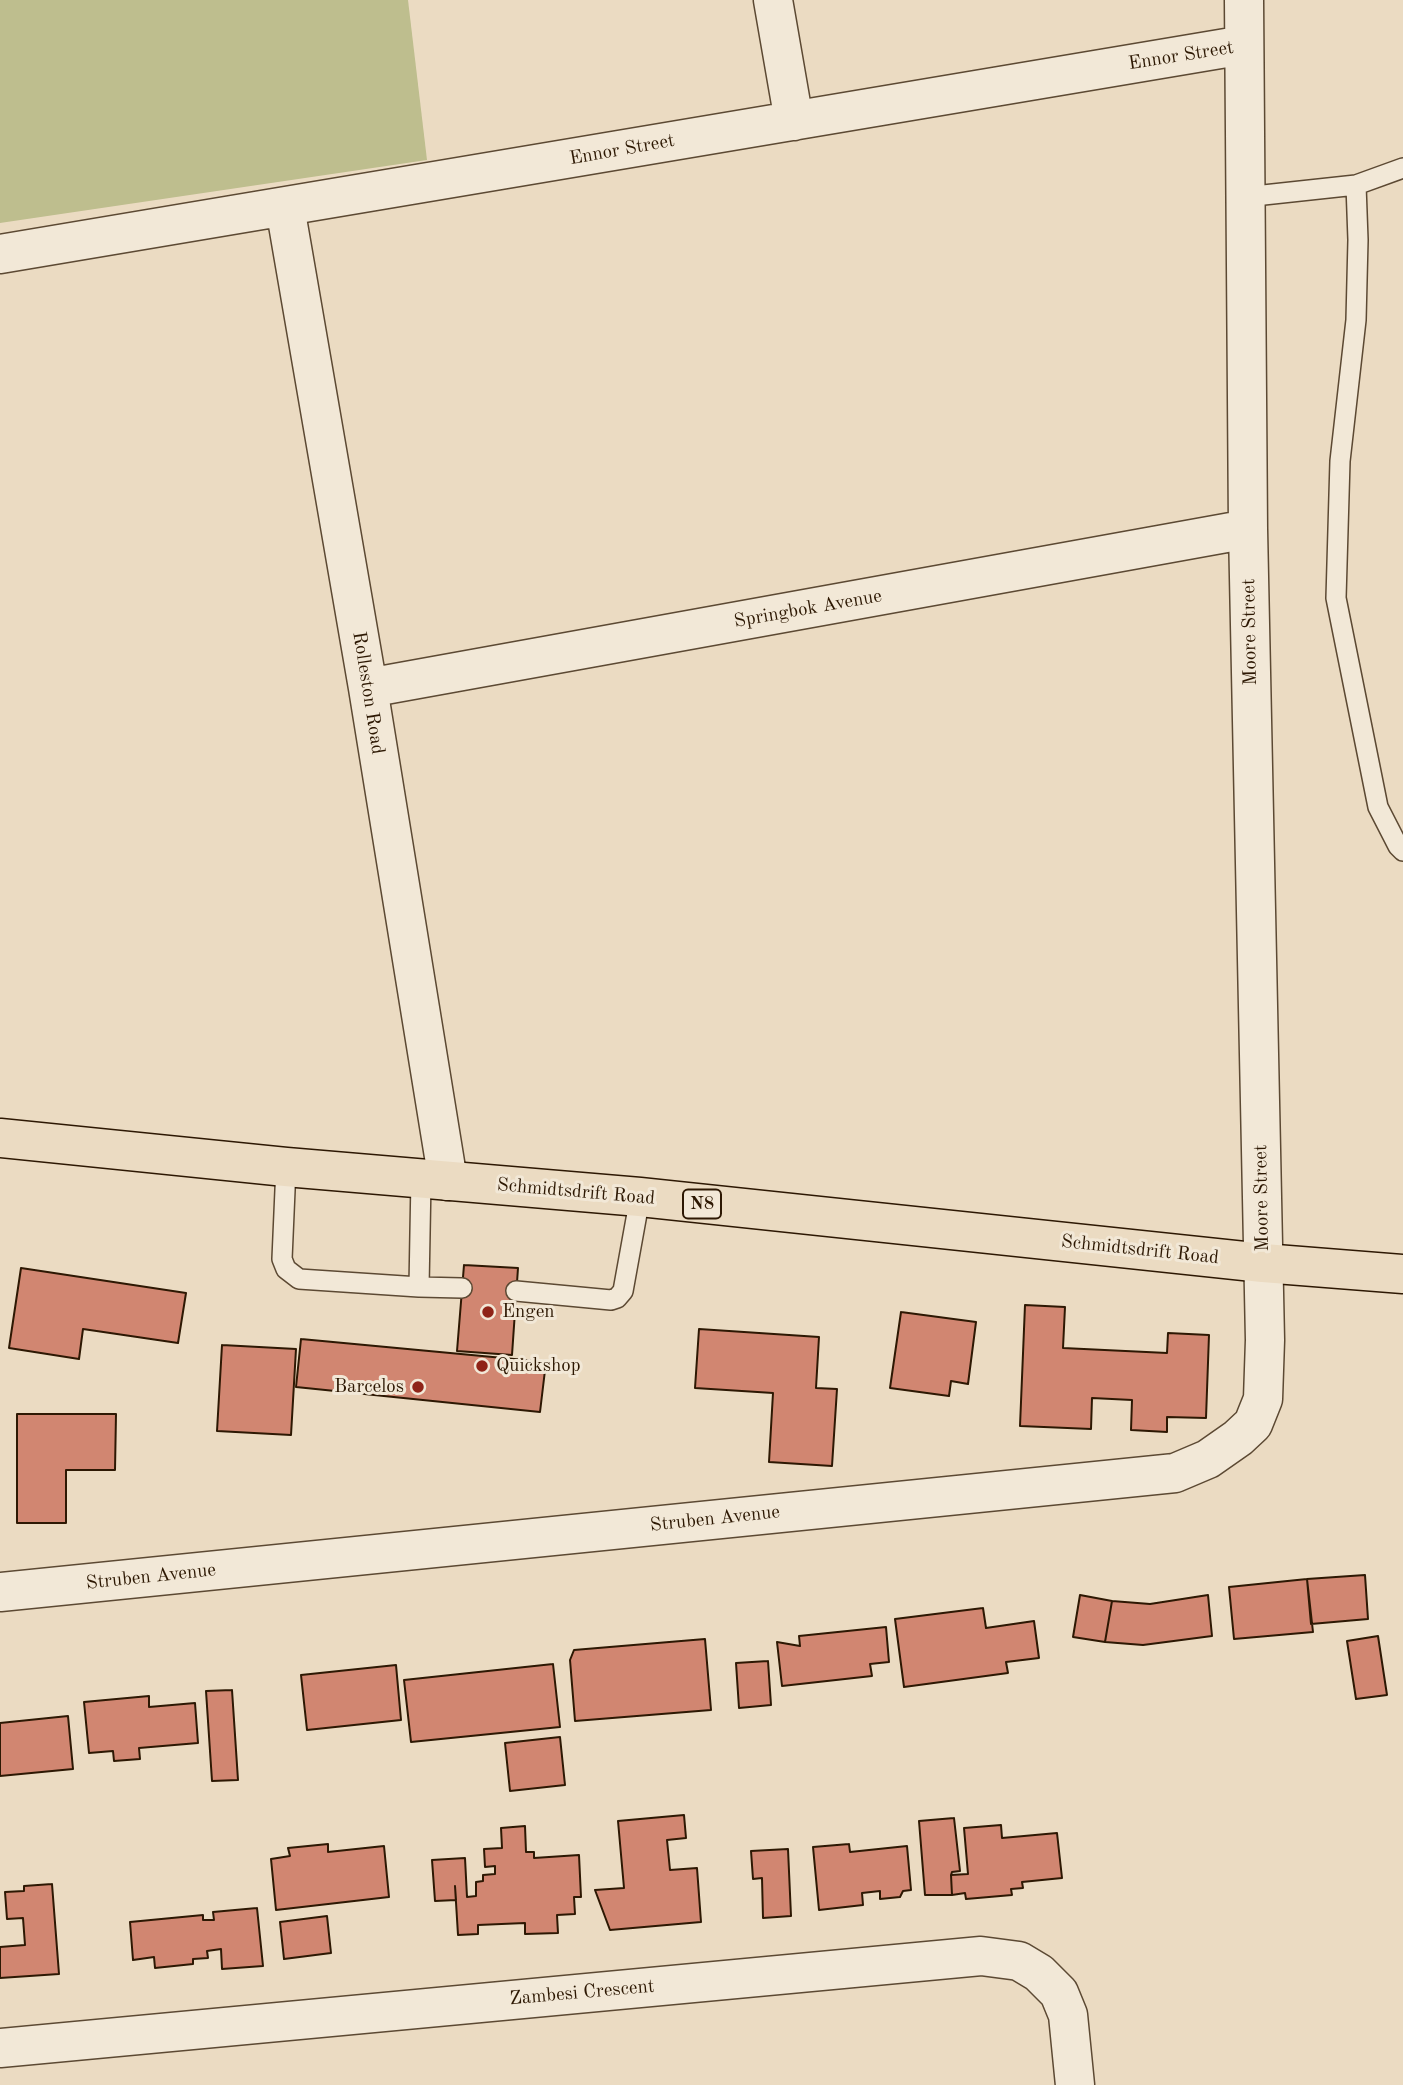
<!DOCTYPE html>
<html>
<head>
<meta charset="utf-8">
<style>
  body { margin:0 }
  canvas { display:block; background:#ebdbc2 }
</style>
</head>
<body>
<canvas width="1403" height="2085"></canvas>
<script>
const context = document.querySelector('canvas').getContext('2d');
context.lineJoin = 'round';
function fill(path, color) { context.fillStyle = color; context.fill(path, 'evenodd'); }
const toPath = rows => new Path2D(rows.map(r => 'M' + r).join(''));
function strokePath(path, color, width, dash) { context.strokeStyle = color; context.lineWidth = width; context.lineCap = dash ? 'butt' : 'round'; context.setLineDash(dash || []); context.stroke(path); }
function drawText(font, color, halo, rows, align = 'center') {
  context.font = font + ' "Old Standard TT",serif'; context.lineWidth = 6; context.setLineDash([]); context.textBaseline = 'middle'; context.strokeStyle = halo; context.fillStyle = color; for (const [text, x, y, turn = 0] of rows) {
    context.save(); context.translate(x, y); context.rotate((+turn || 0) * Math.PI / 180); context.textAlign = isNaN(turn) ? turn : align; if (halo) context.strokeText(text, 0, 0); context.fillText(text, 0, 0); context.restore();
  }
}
fill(toPath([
  [0,0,408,0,427,160,0,223]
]), '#bebe8e');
const building = toPath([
  [464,1265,518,1268,512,1355,457,1351,464,1265],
  [21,1268,186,1293,178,1343,83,1329,79,1359,9,1348,21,1268],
  [1025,1305,1065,1307,1063,1348,1167,1353,1168,1333,1209,1335,1206,1418,1167,1417,1167,1432,1131,1430,1132,1400,1092,1398,1091,1429,1020,1426,1025,1305],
  [901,1312,976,1322,968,1384,951,1381,949,1396,890,1388,901,1312],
  [699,1329,819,1337,816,1388,837,1389,832,1466,769,1462,773,1393,695,1388,699,1329],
  [301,1339,546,1362,540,1412,296,1387,301,1339],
  [222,1345,296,1349,291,1435,217,1431,222,1345],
  [17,1414,116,1414,115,1470,66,1470,66,1523,17,1523,17,1414],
  [1365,1575,1368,1619,1311,1624,1307,1579,1365,1575],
  [1307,1579,1313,1632,1234,1639,1229,1587,1307,1579],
  [1080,1595,1112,1601,1105,1642,1073,1637,1080,1595],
  [1208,1595,1212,1636,1143,1645,1105,1642,1112,1601,1150,1604,1208,1595],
  [983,1608,986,1628,1034,1621,1039,1658,1006,1662,1008,1673,904,1687,895,1619,983,1608],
  [886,1627,889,1662,870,1664,872,1676,782,1686,777,1642,800,1646,799,1636,886,1627],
  [1378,1636,1387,1695,1356,1699,1347,1641,1378,1636],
  [705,1639,711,1710,575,1721,570,1660,574,1650,705,1639],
  [768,1661,771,1705,739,1708,736,1663,768,1661],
  [553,1664,560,1727,411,1742,404,1680,553,1664],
  [396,1665,401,1720,307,1730,301,1675,396,1665],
  [232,1690,238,1780,212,1781,206,1691,232,1690],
  [149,1696,149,1707,195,1703,198,1743,139,1748,140,1759,114,1761,113,1751,89,1753,84,1702,149,1696],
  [68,1716,73,1769,0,1776,0,1723,68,1716],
  [560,1737,565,1785,510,1791,505,1743,560,1737],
  [684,1815,686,1838,667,1840,670,1870,697,1868,701,1922,610,1930,595,1890,624,1888,618,1821,684,1815],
  [954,1818,960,1871,952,1872,951,1875,952,1895,925,1895,919,1821,954,1818],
  [1001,1825,1002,1838,1057,1833,1062,1878,1022,1882,1023,1888,1011,1889,1012,1895,966,1899,965,1893,952,1895,951,1875,968,1874,964,1828,1001,1825],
  [525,1826,526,1852,534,1852,534,1858,579,1855,581,1897,574,1897,575,1914,557,1915,558,1933,525,1934,525,1923,478,1925,478,1934,458,1935,455,1886,456,1900,435,1901,432,1860,465,1858,467,1897,476,1896,476,1882,483,1881,483,1875,495,1874,495,1866,485,1867,484,1849,502,1848,501,1828,525,1826],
  [328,1844,328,1852,384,1846,389,1897,276,1910,271,1859,290,1856,288,1848,328,1844],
  [849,1844,850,1852,907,1846,911,1890,903,1891,900,1897,880,1899,880,1891,862,1893,863,1905,819,1910,813,1847,849,1844],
  [788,1849,791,1916,763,1918,762,1878,753,1879,751,1851,788,1849],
  [52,1884,59,1974,0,1978,0,1947,25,1945,23,1918,7,1919,5,1892,24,1891,24,1886,52,1884],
  [257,1908,263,1966,222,1969,221,1949,207,1951,208,1958,193,1959,193,1964,155,1968,154,1957,133,1960,130,1922,203,1915,203,1920,214,1920,213,1912,257,1908],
  [327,1916,331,1953,284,1959,280,1922,327,1916]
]);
fill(building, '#d18671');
strokePath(building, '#2d1803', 2);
const service = toPath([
  [1356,185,1358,240,1356,320,1340,461,1336,598,1378,807,1398,846,1403,851],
  [1245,197,1356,185,1403,168],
  [286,1167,282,1259,286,1269,299,1279,419,1287,462,1288],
  [419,1287,421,1179],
  [516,1291,611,1300,617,1298,623,1291,640,1197]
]);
const minor = toPath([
  [773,0,794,121],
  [285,207,368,688,448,1181],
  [0,254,1244,45],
  [368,688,1248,529],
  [0,1592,1175,1473,1208,1459,1238,1438,1253,1424,1263,1399,1265,1340,1248,529,1244,0],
  [0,2048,981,1956,1019,1961,1039,1973,1059,1993,1068,2015,1075,2085]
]);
const trunk = toPath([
  [0,1138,286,1167,640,1197,1263,1263,1403,1274]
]);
strokePath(service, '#5c4933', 22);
strokePath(minor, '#5c4933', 41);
strokePath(trunk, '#2d1803', 41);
strokePath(service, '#f2e8d7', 19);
strokePath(minor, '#f2e8d7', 38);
strokePath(trunk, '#ebdbc2', 38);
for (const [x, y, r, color] of [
  [488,1312,7,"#8f2418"],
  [482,1366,7,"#8f2418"],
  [418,1387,7,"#8f2418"]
]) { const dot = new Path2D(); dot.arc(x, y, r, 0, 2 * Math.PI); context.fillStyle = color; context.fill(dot); strokePath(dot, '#f2e8d7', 2.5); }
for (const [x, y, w] of [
  [702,1204,38]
]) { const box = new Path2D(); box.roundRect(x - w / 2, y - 14.5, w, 29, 5); context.fillStyle = '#f2e8d7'; context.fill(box); strokePath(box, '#2d1803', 2); }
drawText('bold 18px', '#2d1803', null, [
  ["N8",702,1204]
]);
drawText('19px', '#2d1803', '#f2e8d7', [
  ["Ennor Street",1181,56,-9],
  ["Ennor Street",622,150,-10],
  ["Springbok Avenue",808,609,-10],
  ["Moore Street",1250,632,-91],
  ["Rolleston Road",368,693,81],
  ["Schmidtsdrift Road",576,1192,5],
  ["Moore Street",1262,1198,-91],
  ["Schmidtsdrift Road",1140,1250,6],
  ["Struben Avenue",715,1519,-6],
  ["Struben Avenue",151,1577,-6],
  ["Zambesi Crescent",582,1993,-5]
]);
drawText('19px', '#2d1803', '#f2e8d7', [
  ["Engen",502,1312],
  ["Quickshop",496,1366],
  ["Barcelos",404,1387,"right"]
], 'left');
</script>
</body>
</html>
